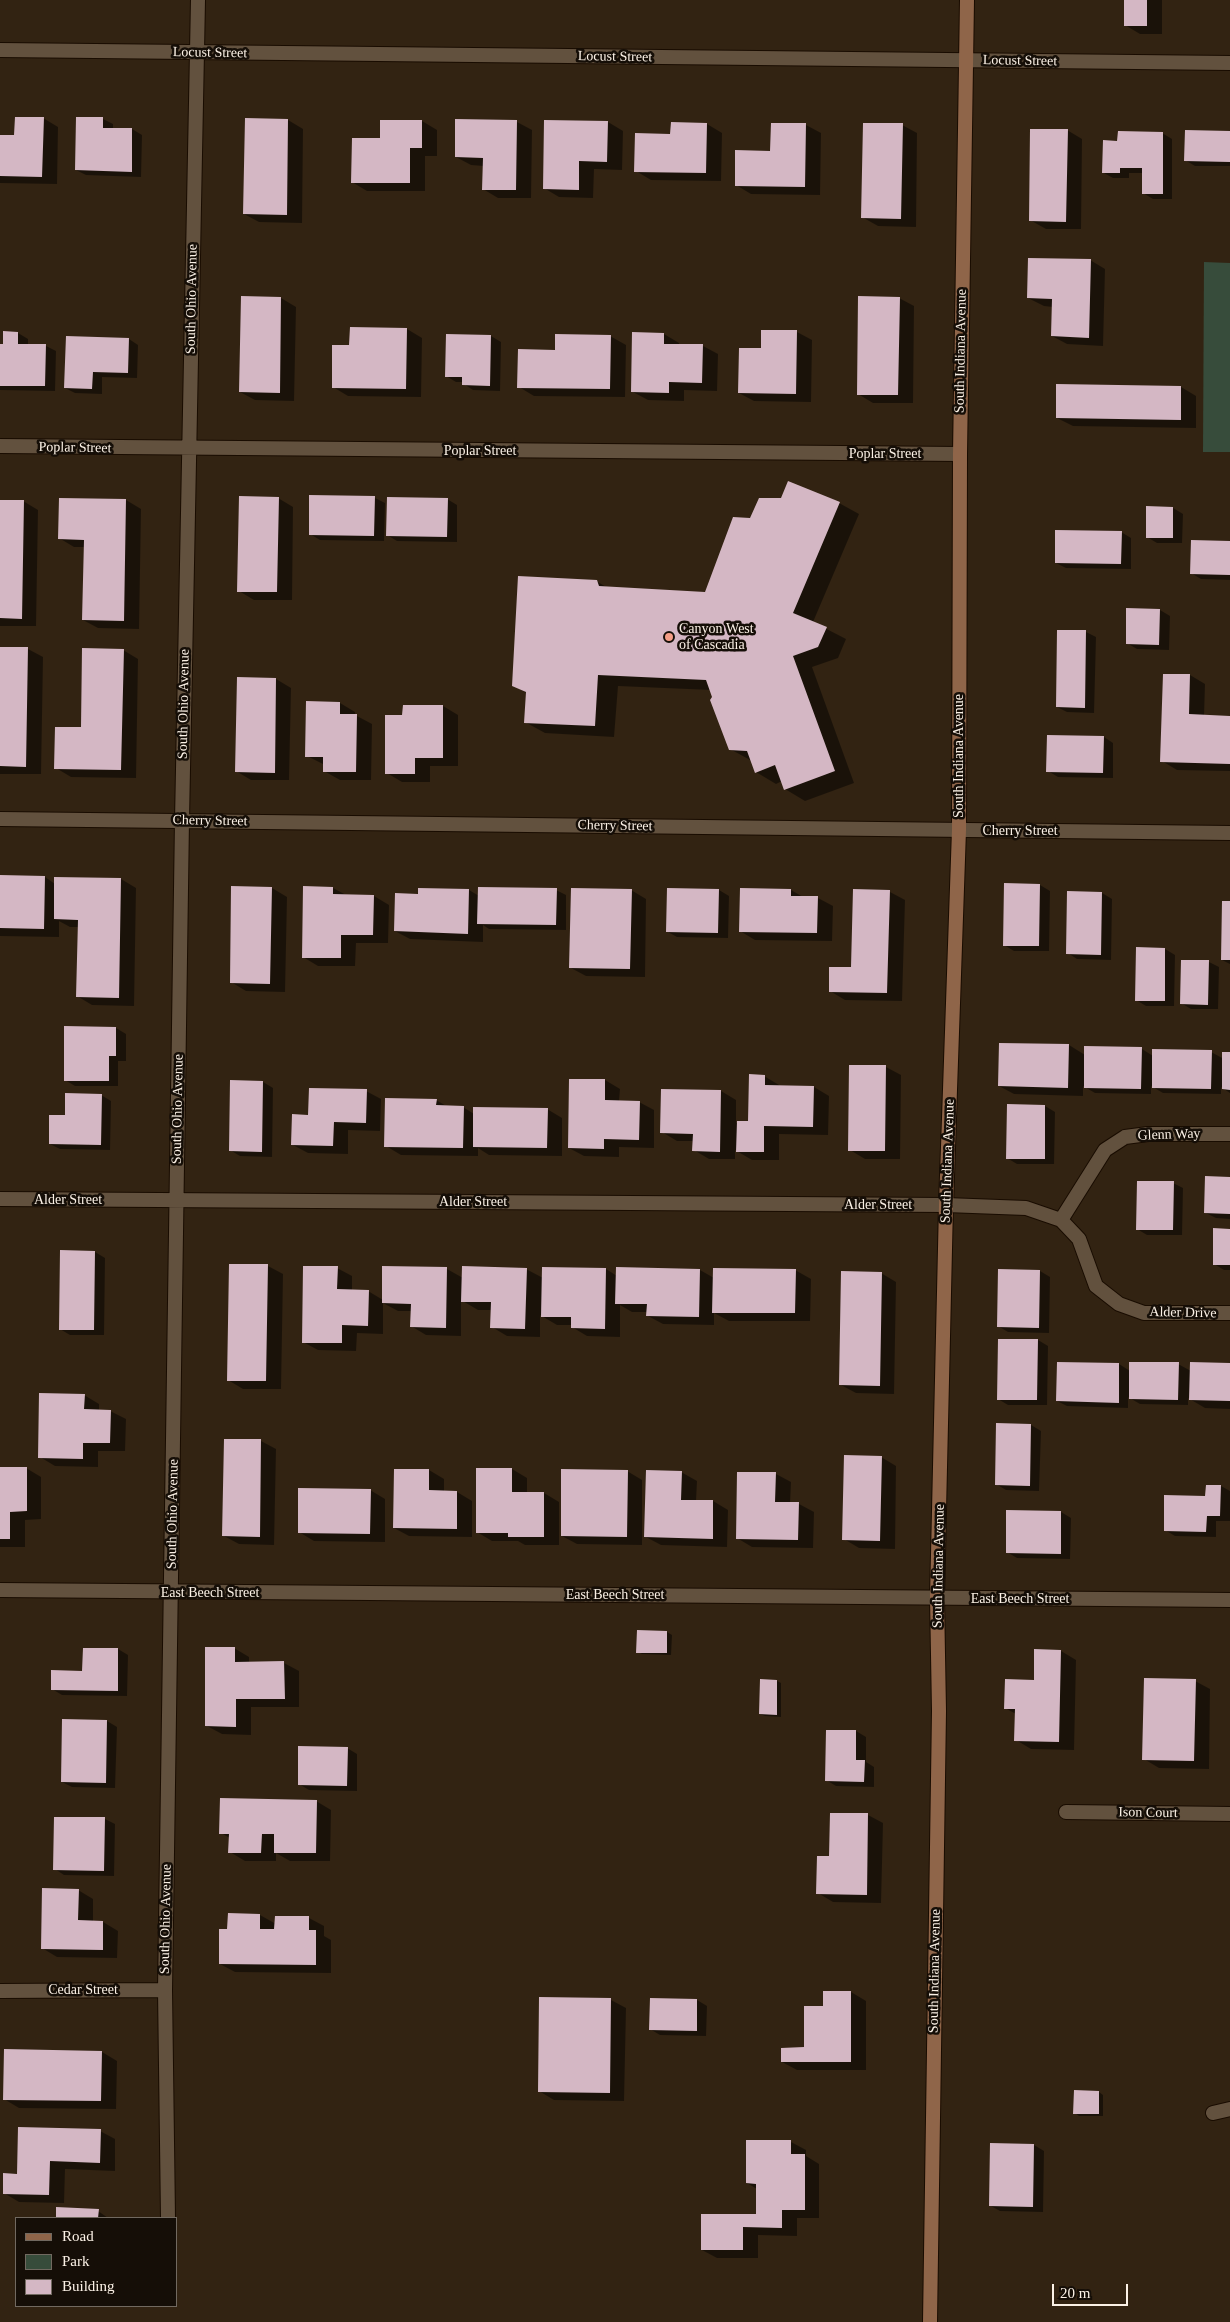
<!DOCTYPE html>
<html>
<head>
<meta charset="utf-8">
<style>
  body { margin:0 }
  #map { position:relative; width:1230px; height:2322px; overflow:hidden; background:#322312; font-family:Georgia,serif }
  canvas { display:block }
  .legend { position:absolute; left:15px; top:2217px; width:162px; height:90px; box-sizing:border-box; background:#150e07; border:1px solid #716960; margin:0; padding:6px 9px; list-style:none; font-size:15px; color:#fbf1e6 }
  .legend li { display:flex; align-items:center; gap:10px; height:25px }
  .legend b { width:25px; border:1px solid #716960 }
  .scale { position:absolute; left:1052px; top:2284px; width:76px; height:22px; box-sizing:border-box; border:2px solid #fbf1e6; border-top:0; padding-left:6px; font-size:15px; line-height:18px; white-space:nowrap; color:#fbf1e6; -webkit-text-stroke:4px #150e07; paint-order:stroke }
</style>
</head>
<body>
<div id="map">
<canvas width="1230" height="2322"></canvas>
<ul class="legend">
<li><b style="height:6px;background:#8f6549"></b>Road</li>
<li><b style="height:14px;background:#374c3b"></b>Park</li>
<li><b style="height:14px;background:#d4b7c4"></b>Building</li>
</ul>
<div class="scale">20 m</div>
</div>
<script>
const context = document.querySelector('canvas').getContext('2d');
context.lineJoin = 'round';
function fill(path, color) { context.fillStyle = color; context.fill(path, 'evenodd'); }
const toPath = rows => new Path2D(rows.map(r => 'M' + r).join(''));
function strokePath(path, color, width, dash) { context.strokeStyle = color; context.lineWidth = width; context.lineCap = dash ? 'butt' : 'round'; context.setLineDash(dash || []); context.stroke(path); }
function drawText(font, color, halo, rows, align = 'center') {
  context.font = font + ' Georgia,serif'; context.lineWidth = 5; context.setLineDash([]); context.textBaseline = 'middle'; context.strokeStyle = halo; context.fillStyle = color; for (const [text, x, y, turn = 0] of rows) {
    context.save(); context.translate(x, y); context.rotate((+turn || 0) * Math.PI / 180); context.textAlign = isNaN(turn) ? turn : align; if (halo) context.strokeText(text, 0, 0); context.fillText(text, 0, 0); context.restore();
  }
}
fill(toPath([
  [1204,262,1230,263,1230,452,1203,452]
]), '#374c3b');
fill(toPath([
  [1125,0,1162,0,1162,34,1140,34,1125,25],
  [43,118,58,127,57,184,0,183,0,136,16,136],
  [103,119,113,124,113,129,132,129,142,135,141,177,86,175,76,170],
  [246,119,288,120,303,129,302,223,259,222,244,214],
  [422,121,437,130,437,156,425,156,425,191,367,191,352,182,381,139],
  [517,122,532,130,531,198,498,198,483,189,484,166,471,165,456,157],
  [608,122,623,131,622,170,594,169,593,198,559,197,544,188],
  [707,124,722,133,721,181,651,180,636,171,672,135],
  [806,125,821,133,820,195,751,194,736,185,771,152],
  [902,125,917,133,916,227,878,226,862,217],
  [1067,130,1082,139,1081,229,1046,229,1030,220],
  [1230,132,1230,166,1195,166,1185,160],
  [1162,133,1172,139,1172,199,1153,199,1143,193,1143,173,1129,173,1129,178,1113,178,1104,173,1119,142],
  [1090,260,1105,269,1103,346,1067,344,1052,336,1053,307,1044,306,1028,298],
  [281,298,296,307,294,401,255,400,240,392],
  [899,298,914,306,913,403,873,403,858,394],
  [407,329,422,338,421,397,348,396,333,387,351,347],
  [762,331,797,332,812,340,811,402,754,401,739,393,762,350],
  [18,333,28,339,28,345,46,346,56,351,55,391,0,390,0,345,4,345],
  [634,333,664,334,679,343,679,345,703,346,718,354,717,391,684,390,684,401,648,400,633,392],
  [491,336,501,342,500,391,473,390,464,384,464,382,456,382,446,376],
  [610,336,626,345,625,397,534,396,519,387,556,351],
  [129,339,138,345,137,378,102,377,102,394,75,393,65,388],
  [1058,385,1181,387,1196,396,1196,428,1073,426,1057,418],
  [278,498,293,507,292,600,254,600,239,591],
  [375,498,385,503,384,541,320,540,310,534],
  [447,499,457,505,457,542,397,541,387,535],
  [126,500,141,509,139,629,98,628,83,620,85,547,74,547,59,538],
  [0,501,23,501,38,510,36,626,0,626],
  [839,503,859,514,813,622,846,639,838,658,812,667,854,783,805,801,785,789,782,781,776,784,756,772,752,761,730,749,711,690,618,686,614,737,545,733,525,722,527,693,513,685,596,581,608,588,705,593,751,519],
  [1173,508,1183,514,1182,543,1157,543,1147,537],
  [1121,532,1131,538,1131,569,1066,568,1056,563],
  [1230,542,1230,580,1201,579,1191,573],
  [1160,610,1170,616,1169,650,1137,649,1127,643],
  [1086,632,1096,637,1094,713,1067,712,1057,707],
  [0,648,28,649,43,657,41,774,0,774],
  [123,650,138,659,136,778,71,777,56,768,82,728],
  [1190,675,1205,684,1204,716,1230,717,1230,771,1177,770,1162,761],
  [276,679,291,688,289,780,251,780,236,771],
  [340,703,355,712,355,715,372,724,371,780,340,780,324,771,325,765,307,756],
  [443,706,458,715,458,766,430,766,430,782,402,782,387,773],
  [1104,737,1113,743,1113,778,1058,777,1048,771],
  [0,877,45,877,55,884,121,879,136,888,134,1006,92,1005,77,996,79,927,70,927,59,921,59,937,0,936],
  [1005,884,1040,885,1050,891,1049,951,1014,951,1004,945],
  [272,888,287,897,285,992,246,991,231,982],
  [333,888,346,895,374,896,389,905,388,943,356,943,355,966,318,966,303,957],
  [469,890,479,896,556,890,566,895,566,930,489,929,483,925,483,942,410,939,395,931,420,895],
  [631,890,646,899,645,977,586,976,571,968],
  [719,890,729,896,728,938,677,937,668,932],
  [791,890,803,897,818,898,833,906,832,941,755,940,740,931],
  [854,891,890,892,905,900,902,1001,845,1000,830,991,852,969],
  [1102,893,1112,899,1111,960,1077,959,1068,953],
  [1230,902,1230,964,1222,960],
  [1137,949,1165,949,1175,955,1174,1006,1146,1006,1136,1000],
  [1209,962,1219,967,1218,1009,1191,1009,1181,1003],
  [116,1028,126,1034,126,1061,118,1061,118,1086,75,1086,65,1080],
  [1069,1045,1085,1055,1142,1049,1153,1056,1211,1052,1224,1059,1230,1054,1230,1093,1221,1087,1221,1094,1163,1093,1151,1086,1151,1094,1095,1093,1083,1086,1083,1096,1014,1094,999,1086],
  [850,1066,886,1067,901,1075,900,1159,865,1159,850,1150],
  [764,1076,779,1085,779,1087,814,1087,829,1096,828,1135,779,1134,779,1160,752,1160,735,1150,735,1159,709,1159,694,1150,694,1141,677,1141,662,1132,662,1090,721,1091,736,1100,736,1123,749,1123],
  [605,1080,620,1089,619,1101,639,1102,654,1110,654,1148,619,1147,619,1157,584,1156,569,1148],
  [232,1082,263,1082,273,1088,272,1157,240,1156,230,1150],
  [366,1091,381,1099,380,1131,348,1130,348,1154,308,1153,293,1145,310,1116],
  [101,1095,111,1101,110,1150,60,1149,50,1144,66,1116],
  [436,1100,448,1107,463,1107,474,1114,547,1109,562,1118,562,1156,489,1155,478,1148,478,1156,401,1155,386,1146],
  [1008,1106,1045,1106,1055,1112,1054,1164,1017,1164,1007,1158],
  [1230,1178,1230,1219,1216,1218,1206,1213],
  [1173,1183,1183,1188,1182,1235,1147,1235,1137,1229],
  [1230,1230,1230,1270,1224,1270,1214,1264],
  [61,1251,95,1252,105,1258,104,1335,70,1335,60,1329],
  [230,1265,268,1266,283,1274,281,1389,243,1389,228,1380],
  [337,1268,352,1276,352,1291,368,1291,383,1300,447,1269,463,1278,526,1269,543,1278,606,1269,617,1276,700,1270,714,1278,795,1270,811,1279,810,1321,729,1321,714,1313,714,1325,663,1324,648,1316,648,1312,632,1312,620,1305,620,1337,587,1336,572,1327,572,1325,557,1325,540,1315,540,1337,507,1336,492,1327,492,1310,478,1310,461,1300,461,1336,426,1335,411,1326,412,1311,398,1311,383,1303,383,1334,357,1333,356,1351,318,1350,303,1342],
  [1040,1271,1050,1277,1049,1333,1008,1332,998,1326],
  [881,1273,896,1282,894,1394,856,1393,841,1385],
  [1038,1340,1048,1346,1047,1405,1008,1405,998,1399],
  [1058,1363,1119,1364,1130,1371,1178,1364,1191,1371,1230,1364,1230,1409,1205,1408,1188,1398,1188,1405,1140,1404,1128,1397,1128,1408,1067,1406,1057,1401],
  [84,1395,99,1404,99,1411,110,1411,126,1419,125,1451,98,1451,98,1467,55,1466,40,1457],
  [1031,1425,1041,1431,1039,1491,1006,1490,996,1484],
  [225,1440,261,1441,276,1449,274,1545,239,1544,224,1536],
  [881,1457,896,1466,895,1549,859,1548,844,1539],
  [0,1468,26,1468,41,1477,41,1519,25,1520,25,1547,0,1547],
  [512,1469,527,1478,527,1493,544,1493,559,1502,559,1545,525,1545,518,1541,492,1541,477,1532],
  [429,1470,444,1479,444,1492,457,1492,472,1501,472,1537,409,1536,394,1528],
  [627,1471,642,1480,642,1545,577,1544,562,1536],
  [681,1472,697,1481,696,1501,713,1501,728,1510,727,1547,661,1545,646,1537],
  [776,1474,791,1482,790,1504,799,1504,814,1512,813,1548,752,1547,737,1538],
  [1221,1486,1230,1491,1230,1521,1216,1521,1216,1537,1175,1536,1165,1530],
  [370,1490,385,1499,385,1542,314,1541,299,1532],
  [1008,1511,1061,1512,1071,1518,1070,1559,1017,1558,1007,1552],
  [667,1632,672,1635,671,1655,642,1654,638,1652],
  [234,1648,249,1657,249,1663,284,1663,299,1671,299,1707,251,1707,251,1735,222,1734,207,1726],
  [118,1649,128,1655,127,1696,62,1695,52,1689,83,1672],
  [1061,1651,1076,1660,1074,1750,1031,1749,1016,1740,1016,1714,1005,1708,1035,1681],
  [777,1681,781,1683,781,1717,765,1716,760,1714],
  [1195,1681,1210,1689,1209,1769,1159,1768,1144,1759],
  [107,1721,117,1727,115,1788,72,1787,62,1782],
  [827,1731,856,1731,866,1737,866,1762,874,1767,874,1787,836,1786,826,1780],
  [347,1748,357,1754,357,1791,309,1790,299,1784],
  [316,1801,331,1810,330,1861,290,1861,276,1853,276,1861,245,1861,230,1852,230,1838,221,1833],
  [868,1815,883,1823,881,1903,833,1902,818,1893],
  [105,1819,115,1824,114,1876,64,1875,55,1869],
  [78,1890,93,1899,93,1922,103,1922,118,1931,117,1958,57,1957,42,1948],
  [229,1915,260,1915,276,1924,309,1918,324,1926,324,1936,331,1940,331,1973,235,1972,220,1964,229,1930],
  [851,1992,866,2001,866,2070,797,2070,782,2062,805,2049,824,2008],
  [541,1998,611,2000,626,2008,624,2101,554,2100,539,2091],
  [697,2000,707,2006,706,2036,660,2035,650,2029],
  [102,2052,117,2061,116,2109,19,2108,4,2099],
  [1099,2092,1103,2095,1103,2116,1079,2116,1075,2113],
  [100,2131,115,2139,115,2171,65,2169,64,2203,19,2202,4,2193,18,2175],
  [791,2142,806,2150,806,2156,819,2164,819,2218,797,2218,797,2236,758,2235,758,2258,717,2258,702,2250,757,2215,757,2189,747,2183],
  [1034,2145,1044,2151,1043,2212,1000,2211,991,2206],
  [57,2209,98,2211,108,2218,57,2218]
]), '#0007');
fill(toPath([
  [1124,0,1147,0,1147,26,1124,26],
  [15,117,44,117,42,177,0,176,0,135,14,135],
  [76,117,103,117,103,128,132,128,132,172,75,170],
  [245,118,288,119,287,215,243,214],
  [455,119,517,120,516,190,482,190,483,158,455,157],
  [380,120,422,120,422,148,410,148,410,183,351,183,352,138,380,138],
  [544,120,608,121,607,162,579,161,579,190,543,189],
  [671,122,707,123,706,173,634,172,635,133,670,134],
  [771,123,806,123,805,187,735,186,735,150,770,151],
  [863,123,903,123,901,219,861,218],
  [1030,129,1068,129,1066,222,1029,221],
  [1185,130,1230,131,1230,162,1184,161],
  [1118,131,1163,132,1163,194,1142,194,1142,168,1120,168,1120,173,1102,173,1103,140,1117,141],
  [1028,258,1091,259,1089,338,1051,336,1052,299,1027,298],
  [241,296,281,297,280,393,239,392],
  [858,296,900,297,898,395,857,395],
  [350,327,407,328,406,389,332,388,332,345,349,345],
  [761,330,797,330,796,394,738,393,739,348,761,348],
  [3,331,18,332,18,344,46,344,45,386,0,386,0,344,3,344],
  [632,332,664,333,664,344,703,344,702,383,669,382,669,393,631,392],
  [446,334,491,335,490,386,462,385,462,377,445,377],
  [555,334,611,335,610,389,517,388,518,349,555,350],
  [66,336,129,338,128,373,93,372,92,389,64,388],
  [1056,384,1181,386,1181,420,1056,418],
  [788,481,840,502,793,613,827,627,818,647,793,656,835,771,784,790,775,765,755,773,747,751,729,750,710,700,712,697,706,680,598,675,595,726,524,723,526,692,512,686,518,576,597,580,599,586,705,592,733,517,750,518,759,498,781,498],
  [309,495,375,496,374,536,309,535],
  [239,496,279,497,277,592,237,592],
  [387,497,448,498,447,537,386,536],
  [59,498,126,499,124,621,82,620,84,540,58,539],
  [0,500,24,500,22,619,0,618],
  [1146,506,1173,507,1173,538,1146,538],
  [1055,530,1122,531,1121,564,1055,563],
  [1191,540,1230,541,1230,575,1190,574],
  [1126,608,1160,609,1159,645,1126,644],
  [1057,630,1086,630,1085,708,1056,707],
  [0,647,28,647,26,767,0,766],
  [82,648,124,649,121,770,54,769,55,727,81,727],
  [1163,674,1190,674,1189,714,1230,716,1230,764,1160,762],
  [237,677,276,678,275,773,235,772],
  [306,701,340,702,340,714,357,714,356,772,323,772,323,757,305,757],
  [403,705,443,705,443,758,415,758,415,774,385,774,385,715,402,715],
  [1047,735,1104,736,1103,773,1046,772],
  [0,875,45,876,44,929,0,928],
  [54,877,121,878,119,998,76,997,78,920,54,919],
  [1004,883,1040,884,1039,946,1003,946],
  [231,886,272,887,270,984,230,983],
  [303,886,333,887,333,894,374,895,373,935,341,935,341,958,302,958],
  [478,887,557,888,556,925,477,924],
  [418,888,469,889,468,934,394,931,395,893,418,894],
  [571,888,632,889,630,969,569,968],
  [667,888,719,889,718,933,666,932],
  [740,888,791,889,791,896,818,896,817,933,739,932],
  [853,889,890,890,887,993,829,992,829,967,851,967],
  [1067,891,1102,892,1101,955,1066,954],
  [1222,901,1230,901,1230,960,1221,960],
  [1136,947,1165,948,1165,1001,1135,1001],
  [1181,960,1209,960,1208,1005,1180,1004],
  [64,1026,116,1027,116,1056,109,1056,109,1081,64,1081],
  [999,1043,1069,1044,1068,1088,998,1086],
  [1084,1046,1142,1047,1141,1089,1084,1088],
  [1152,1049,1212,1050,1211,1089,1152,1088],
  [1222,1052,1230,1052,1230,1090,1222,1089],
  [849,1065,886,1065,885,1151,848,1151],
  [749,1074,765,1075,765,1085,814,1086,813,1127,764,1126,764,1152,736,1152,737,1121,748,1121],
  [569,1079,605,1079,605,1100,640,1101,639,1140,604,1139,604,1149,568,1148],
  [230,1080,263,1081,262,1152,229,1151],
  [309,1088,367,1089,366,1123,334,1122,333,1146,291,1145,292,1114,308,1115],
  [661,1089,721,1090,720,1152,692,1151,693,1134,660,1133],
  [65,1093,102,1094,101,1145,49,1144,49,1115,65,1115],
  [385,1098,437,1099,436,1105,464,1106,463,1148,384,1147],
  [1007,1104,1045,1105,1045,1159,1006,1159],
  [473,1107,548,1108,547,1148,473,1147],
  [1205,1176,1230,1177,1230,1214,1204,1213],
  [1137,1181,1174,1181,1173,1230,1136,1230],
  [1213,1228,1230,1229,1230,1265,1213,1265],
  [60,1250,95,1251,94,1330,59,1330],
  [229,1264,268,1264,266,1381,227,1381],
  [303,1266,338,1266,337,1289,369,1290,368,1326,342,1325,342,1343,302,1343],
  [382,1266,447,1267,446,1328,410,1327,411,1304,382,1303],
  [462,1266,527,1268,525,1329,490,1328,491,1302,461,1302],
  [542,1267,606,1268,605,1329,571,1328,571,1317,541,1317],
  [616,1267,700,1269,699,1317,646,1316,647,1304,615,1304],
  [713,1268,796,1269,795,1313,712,1313],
  [998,1269,1040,1270,1039,1328,997,1327],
  [841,1271,882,1272,880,1386,839,1385],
  [998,1339,1038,1339,1037,1400,997,1400],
  [1057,1362,1119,1363,1119,1403,1056,1401],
  [1129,1362,1179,1362,1178,1400,1129,1399],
  [1190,1362,1230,1363,1230,1401,1189,1400],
  [39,1393,85,1394,84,1409,111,1410,110,1443,83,1443,83,1459,38,1458],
  [996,1423,1031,1424,1030,1486,995,1485],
  [224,1439,261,1439,260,1537,222,1536],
  [844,1455,882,1456,880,1541,842,1540],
  [0,1467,27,1467,27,1511,10,1512,10,1539,0,1539],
  [476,1468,512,1468,512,1492,544,1492,544,1537,508,1537,508,1533,476,1533],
  [394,1469,429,1469,429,1490,457,1491,457,1529,393,1528],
  [561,1469,628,1470,627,1537,561,1536],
  [646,1470,682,1471,681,1500,713,1500,713,1539,644,1537],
  [737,1472,776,1472,775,1502,799,1502,798,1540,736,1539],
  [1206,1485,1221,1485,1220,1516,1207,1516,1206,1532,1164,1531,1164,1495,1205,1496],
  [298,1488,371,1489,370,1534,298,1533],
  [1006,1510,1061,1511,1061,1554,1006,1553],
  [637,1630,667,1631,667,1653,636,1653],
  [205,1647,235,1647,235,1662,284,1661,285,1699,236,1699,236,1727,205,1726],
  [83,1648,118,1648,118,1691,51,1690,51,1670,82,1671],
  [1034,1649,1061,1650,1059,1742,1014,1741,1015,1709,1004,1709,1005,1679,1034,1680],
  [1144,1678,1196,1679,1194,1761,1142,1760],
  [760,1679,777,1680,777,1715,759,1714],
  [62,1719,107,1720,106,1783,61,1782],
  [826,1730,856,1730,856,1760,865,1760,864,1782,825,1781],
  [298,1746,348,1747,347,1786,298,1785],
  [220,1798,317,1800,316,1853,274,1853,274,1834,262,1834,261,1853,228,1853,229,1834,219,1834],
  [830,1813,868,1813,867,1895,816,1894,817,1856,829,1856],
  [54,1817,105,1817,104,1871,53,1870],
  [42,1888,79,1889,78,1920,103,1921,103,1950,41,1949],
  [228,1913,260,1914,260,1929,274,1929,275,1916,309,1916,309,1930,316,1930,316,1965,219,1964,219,1929,227,1929],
  [823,1991,851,1991,851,2062,781,2062,781,2048,804,2047,804,2006,823,2006],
  [539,1997,611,1998,610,2093,538,2092],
  [650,1998,697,1999,697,2031,649,2030],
  [4,2049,102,2051,101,2101,3,2100],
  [1074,2090,1099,2091,1099,2114,1073,2114],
  [18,2127,101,2129,100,2163,50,2161,49,2195,3,2194,3,2173,17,2174],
  [746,2140,791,2140,791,2154,805,2154,805,2210,782,2210,782,2228,743,2227,743,2250,701,2250,701,2214,756,2214,756,2184,746,2183],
  [990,2143,1034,2144,1033,2207,989,2206],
  [56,2207,99,2209,98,2218,56,2218]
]), '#d4b7c4');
const minor = toPath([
  [0,50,1230,63],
  [0,446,960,454],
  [0,819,1230,833],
  [0,1199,946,1205,1026,1208,1061,1220,1079,1239,1096,1286,1119,1304,1144,1313,1230,1313],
  [1061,1220,1105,1150,1125,1137,1148,1134,1230,1134],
  [0,1590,1230,1600],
  [1066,1812,1230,1814],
  [0,1991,165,1990],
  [1213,2113,1230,2109],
  [168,2218,165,1990,182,820,198,0]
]);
const secondary = toPath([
  [930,2322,939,1711,937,1598,946,1205,959,830,960,454,967,0]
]);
strokePath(minor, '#190c00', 16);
strokePath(secondary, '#190c00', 16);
strokePath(minor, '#62513e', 14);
strokePath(secondary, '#8f6549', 14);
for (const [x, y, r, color] of [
  [669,637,5,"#f49e87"]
]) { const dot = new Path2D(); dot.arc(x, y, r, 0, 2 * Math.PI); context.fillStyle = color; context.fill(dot); strokePath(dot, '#150e07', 2); }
drawText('14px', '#fbf1e6', '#150e07', [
  ["Locust Street",210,53,1],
  ["Locust Street",615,57,1],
  ["Locust Street",1020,61,1],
  ["South Ohio Avenue",192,299,-89],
  ["South Indiana Avenue",961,351,-89],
  ["Poplar Street",75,448,1],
  ["Poplar Street",480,451],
  ["Poplar Street",885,454],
  ["South Ohio Avenue",184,704,-89],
  ["South Indiana Avenue",959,756,-90],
  ["Cherry Street",210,821,1],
  ["Cherry Street",615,826,1],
  ["Cherry Street",1020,831],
  ["South Ohio Avenue",178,1109,-89],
  ["Glenn Way",1169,1135,-2],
  ["South Indiana Avenue",948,1161,-88],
  ["Alder Street",68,1200],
  ["Alder Street",473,1202],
  ["Alder Street",878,1205],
  ["Alder Drive",1183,1313,1],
  ["South Ohio Avenue",173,1514,-89],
  ["South Indiana Avenue",939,1566,-89],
  ["East Beech Street",210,1593],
  ["East Beech Street",615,1595],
  ["East Beech Street",1020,1599],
  ["Ison Court",1148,1813,1],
  ["South Ohio Avenue",166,1919,-89],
  ["South Indiana Avenue",935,1971,-89],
  ["Cedar Street",83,1990]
]);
drawText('14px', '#fbf1e6', '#150e07', [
  ["Canyon West",679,629],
  ["of Cascadia",679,645]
], 'left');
</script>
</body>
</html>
